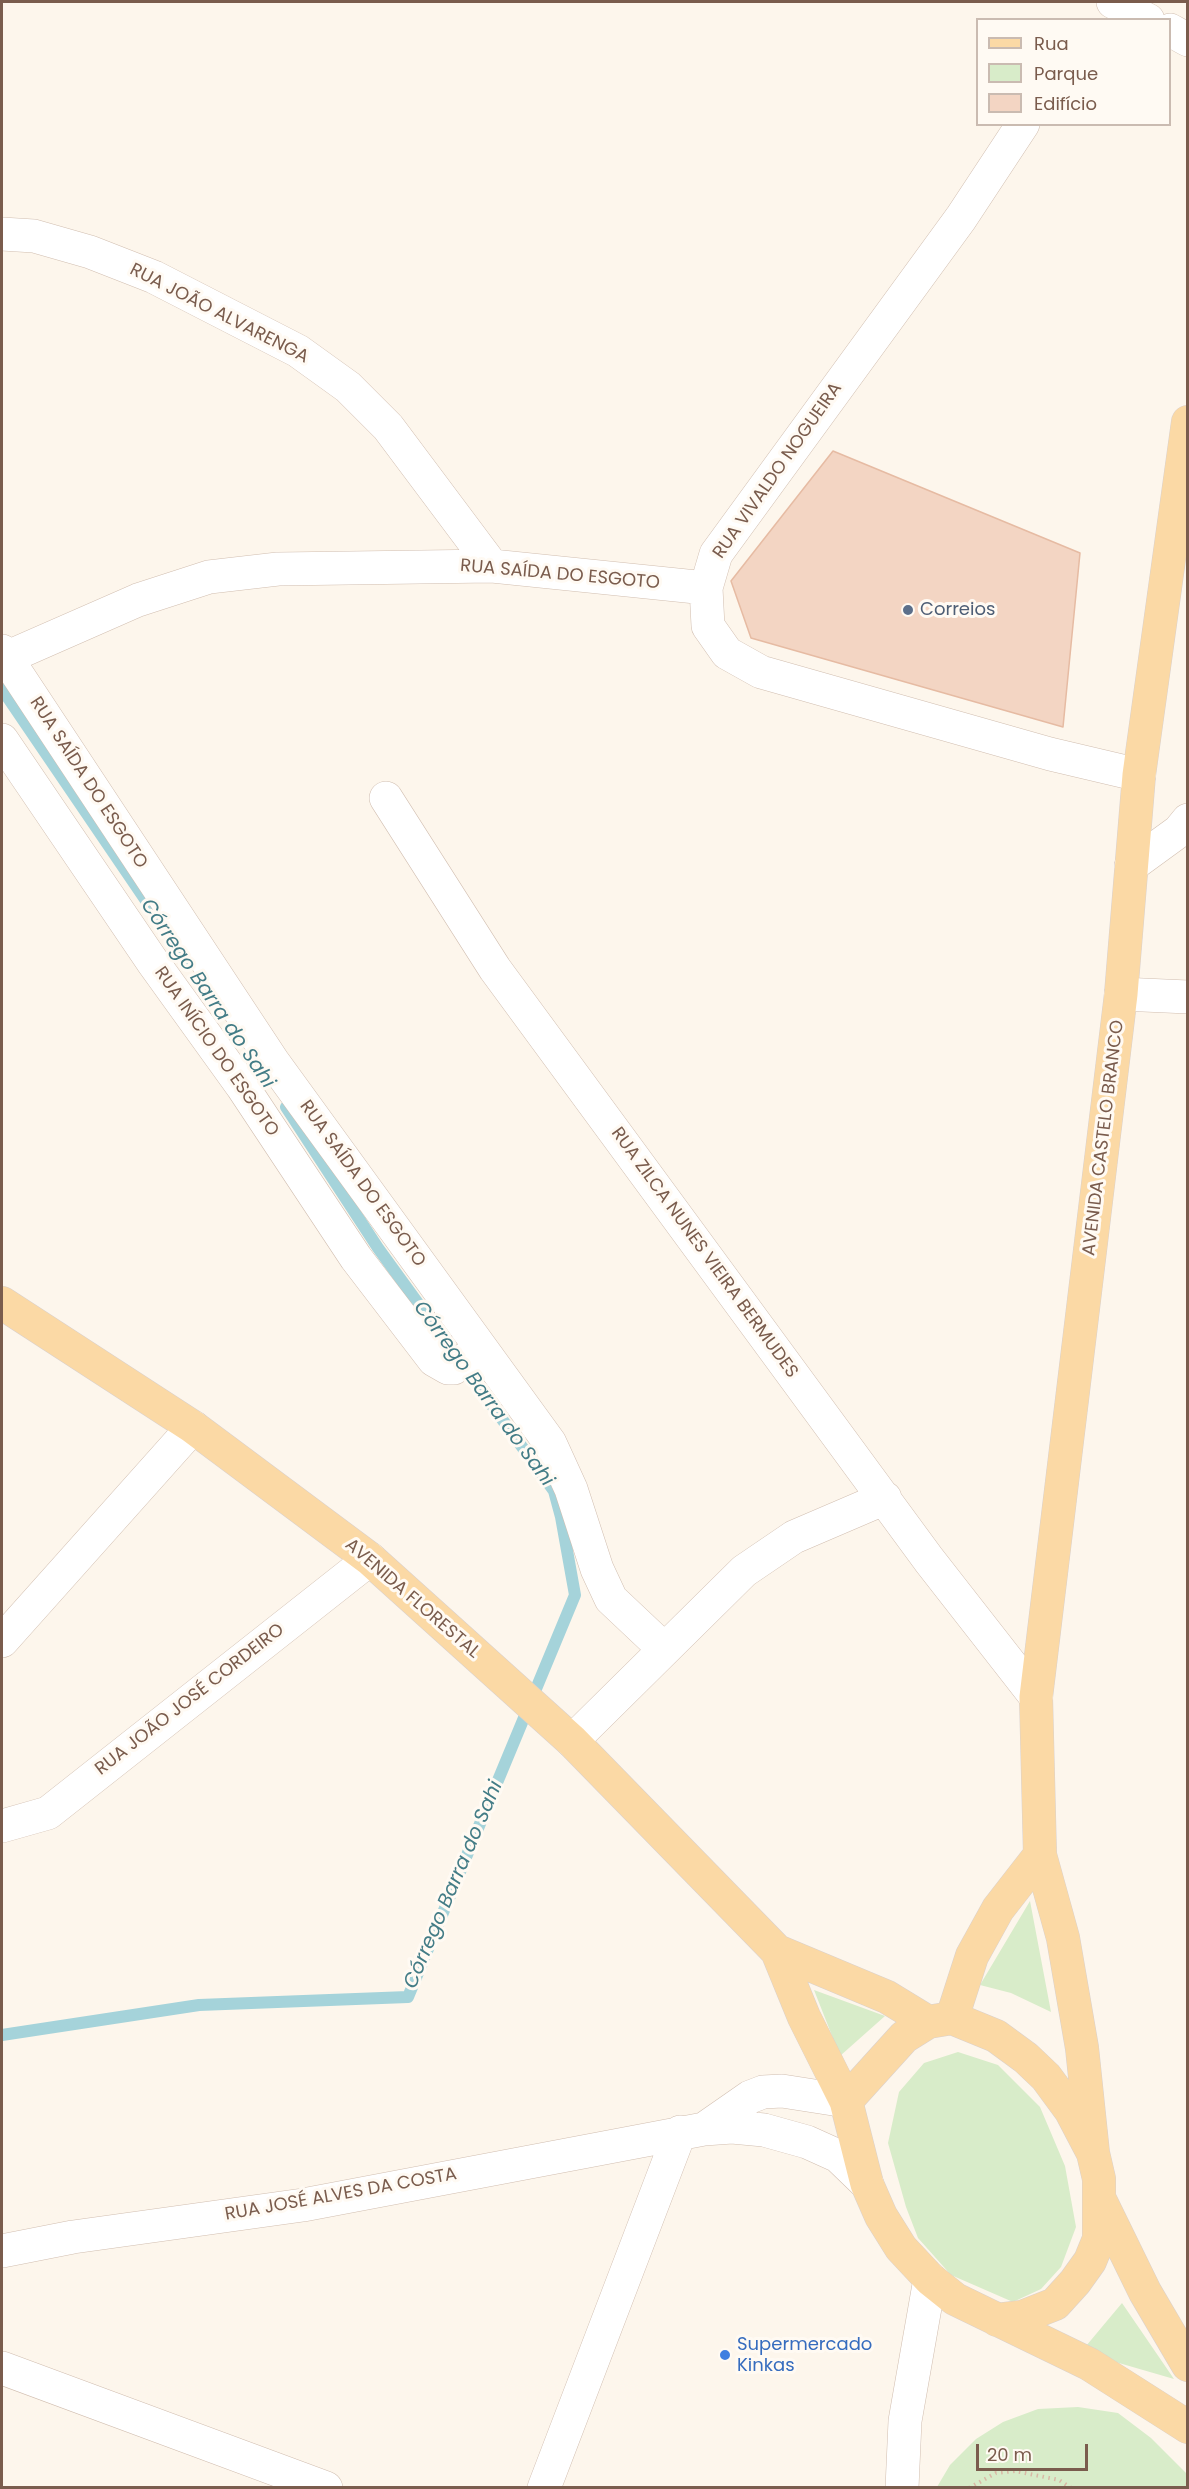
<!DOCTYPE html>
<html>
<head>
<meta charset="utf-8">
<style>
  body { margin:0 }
  #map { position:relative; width:1189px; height:2489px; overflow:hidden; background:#fdf6ec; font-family:Poppins,sans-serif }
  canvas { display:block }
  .frame { position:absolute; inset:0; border:3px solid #7a5c4d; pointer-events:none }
  .legend { position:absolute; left:976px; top:18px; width:195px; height:108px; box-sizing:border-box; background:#fffaf3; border:2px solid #cabbb1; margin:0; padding:8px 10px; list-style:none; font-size:18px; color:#7a5c4d }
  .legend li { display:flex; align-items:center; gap:12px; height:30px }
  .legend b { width:30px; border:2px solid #cabbb1 }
  .scale { position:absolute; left:976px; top:2444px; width:112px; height:27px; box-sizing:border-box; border:3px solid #7a5c4d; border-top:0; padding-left:8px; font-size:18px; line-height:21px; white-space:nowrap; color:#7a5c4d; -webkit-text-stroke:4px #fffaf3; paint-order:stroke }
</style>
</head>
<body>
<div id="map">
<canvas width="1189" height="2489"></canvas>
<div class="frame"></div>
<ul class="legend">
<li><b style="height:8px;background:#fbd9a5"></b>Rua</li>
<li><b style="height:16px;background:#d8ecc9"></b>Parque</li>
<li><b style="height:16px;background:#f3d5c3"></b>Edifício</li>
</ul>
<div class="scale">20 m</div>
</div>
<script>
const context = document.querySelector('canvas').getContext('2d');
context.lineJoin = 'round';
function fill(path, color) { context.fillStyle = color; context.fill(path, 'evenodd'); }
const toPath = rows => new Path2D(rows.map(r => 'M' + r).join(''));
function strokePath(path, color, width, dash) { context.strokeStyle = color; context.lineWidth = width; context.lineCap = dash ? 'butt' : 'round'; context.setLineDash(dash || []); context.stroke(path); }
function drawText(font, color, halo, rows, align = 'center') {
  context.font = font + ' Poppins,sans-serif'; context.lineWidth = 6; context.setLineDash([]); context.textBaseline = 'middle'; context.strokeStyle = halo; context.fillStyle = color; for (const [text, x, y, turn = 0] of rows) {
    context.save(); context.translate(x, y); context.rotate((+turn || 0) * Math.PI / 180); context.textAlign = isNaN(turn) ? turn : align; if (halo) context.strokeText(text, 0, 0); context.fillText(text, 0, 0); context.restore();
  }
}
fill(toPath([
  [1030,1901,1051,2012,1011,1993,980,1985],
  [814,1990,885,2016,840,2056],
  [958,2052,998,2065,1040,2107,1065,2166,1076,2227,1061,2267,1041,2289,1013,2302,951,2275,918,2238,906,2207,888,2143,899,2092,924,2063],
  [1122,2303,1174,2379,1081,2352],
  [1078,2407,1118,2413,1151,2438,1187,2474,1187,2487,937,2487,950,2465,976,2439,1003,2422,1038,2409]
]), '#d8ecc9');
strokePath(toPath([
  [2,689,187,961],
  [2,2035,199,2005,408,1997,575,1595,561,1517,554,1491,378,1248,286,1107]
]), '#a5d3da', 12);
const building = toPath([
  [833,451,1080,553,1063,727,751,638,731,581,833,451]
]);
fill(building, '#f3d5c3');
strokePath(building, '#e6bba3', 1.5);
const minor = toPath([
  [1113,2,1148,20],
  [1170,30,1188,40],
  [1023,124,961,218,716,554,706,588,708,626,727,653,761,672,1050,754,1139,775],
  [2,234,34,236,90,252,154,277,298,351,348,387,388,427,492,566],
  [2,651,274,1063,550,1443,571,1489,597,1569,611,1599,664,1649],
  [6,658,138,600,209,577,278,569,492,566,706,588],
  [2,740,152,961,242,1086,356,1258,434,1360,448,1368,454,1368,480,1348],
  [386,798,495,969,929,1560,1036,1697],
  [1131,866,1179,831,1188,820],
  [1121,994,1188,997],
  [2,1641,193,1427],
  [572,1741,744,1571,794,1537,885,1498],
  [2,1826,48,1813,370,1559],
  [704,2129,750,2097,763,2092,782,2091,846,2101],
  [2,2251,73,2237,303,2205,704,2129,732,2127,764,2130,807,2142,838,2156,867,2184],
  [2,2368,326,2488],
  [544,2488,680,2132],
  [902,2488,905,2421,930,2279]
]);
const major = toPath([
  [2,1303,193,1427,370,1559,572,1741,777,1951,804,2017,846,2101,867,2184,881,2216,901,2248,930,2279,955,2299,1089,2364,1188,2427],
  [777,1951,887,1997,928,2022],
  [952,2018,972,1956,998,1909,1040,1855],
  [846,2101,904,2037,928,2022,952,2018,996,2036,1026,2058,1046,2077,1071,2111,1093,2153,1099,2179,1099,2239,1090,2261,1075,2282,1055,2304,1022,2317,997,2320],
  [1093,2153,1082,2048,1063,1938,1040,1855,1036,1697,1121,994,1139,775,1188,422],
  [1101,2202,1145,2292,1188,2365]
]);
strokePath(minor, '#d1beb0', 34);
strokePath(major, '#dad1cd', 34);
strokePath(toPath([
  [969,2488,996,2473,1015,2471,1059,2480,1071,2488]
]), '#d9b8a5', 4, [1.5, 4.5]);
strokePath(minor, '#fff', 33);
strokePath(major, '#fbd9a5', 33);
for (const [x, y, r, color] of [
  [908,610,6,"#5c6f8a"],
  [725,2355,6,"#3f7fe0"]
]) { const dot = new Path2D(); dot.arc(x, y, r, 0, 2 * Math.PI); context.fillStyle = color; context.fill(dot); strokePath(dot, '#fffaf3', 2); }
drawText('18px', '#7a5c4d', '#fffaf3', [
  ["RUA JOÃO ALVARENGA",219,314,27],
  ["RUA VIVALDO NOGUEIRA",778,471,-55],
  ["RUA SAÍDA DO ESGOTO",560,575,5],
  ["RUA SAÍDA DO ESGOTO",88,783,57],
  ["RUA INÍCIO DO ESGOTO",216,1052,55],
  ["AVENIDA CASTELO BRANCO",1104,1138,-83],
  ["RUA SAÍDA DO ESGOTO",362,1184,54],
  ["RUA ZILCA NUNES VIEIRA BERMUDES",704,1253,54],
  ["AVENIDA FLORESTAL",412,1599,41],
  ["RUA JOÃO JOSÉ CORDEIRO",190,1700,-38],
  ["RUA JOSÉ ALVES DA COSTA",341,2195,-10]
]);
drawText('18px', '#4e5e75', '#fffaf3', [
  ["Correios",920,610]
], 'left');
drawText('18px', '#366cbe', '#fffaf3', [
  ["Supermercado",737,2345],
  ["Kinkas",737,2366]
], 'left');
drawText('italic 20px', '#437c86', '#fffaf3', [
  ["Córrego Barra do Sahi",207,994,56],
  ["Córrego Barra do Sahi",483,1394,54],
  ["Córrego Barra do Sahi",454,1885,-67]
]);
</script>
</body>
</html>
